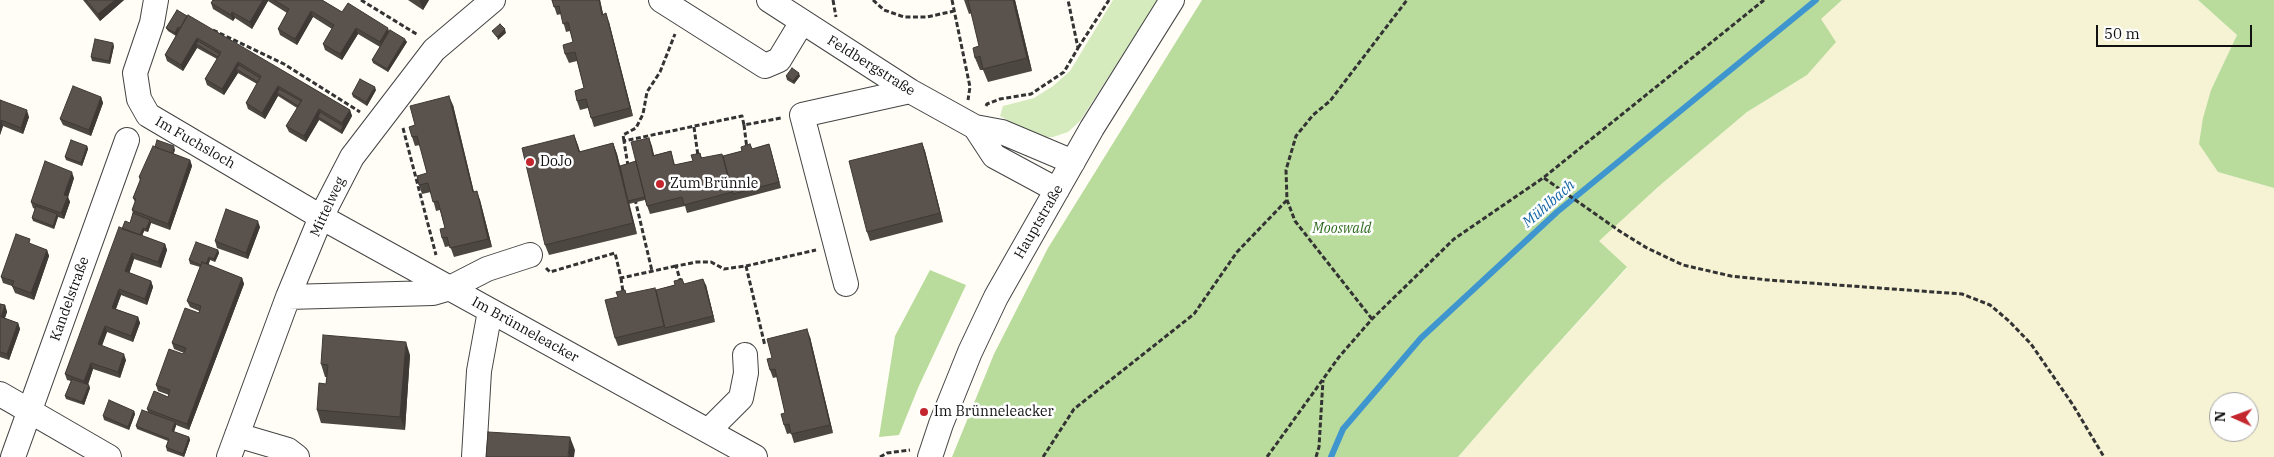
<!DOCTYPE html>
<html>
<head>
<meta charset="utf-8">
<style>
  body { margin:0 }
  #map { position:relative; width:2274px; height:457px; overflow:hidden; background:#fffdf5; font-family:"IBM Plex Serif",serif }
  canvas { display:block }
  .north { position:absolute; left:2209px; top:392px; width:50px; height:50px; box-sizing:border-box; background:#fff; border:1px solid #a0a0a0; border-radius:50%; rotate:272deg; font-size:14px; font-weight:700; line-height:20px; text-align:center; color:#111 }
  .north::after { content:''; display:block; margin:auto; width:18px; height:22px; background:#c4262e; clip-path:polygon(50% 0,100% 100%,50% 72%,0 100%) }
  .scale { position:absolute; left:2096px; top:25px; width:156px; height:22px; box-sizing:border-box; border:2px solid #111; border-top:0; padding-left:6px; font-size:15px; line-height:18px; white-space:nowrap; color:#111; -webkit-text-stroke:4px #fff; paint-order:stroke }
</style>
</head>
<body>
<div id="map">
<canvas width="2274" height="457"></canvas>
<div class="north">N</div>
<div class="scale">50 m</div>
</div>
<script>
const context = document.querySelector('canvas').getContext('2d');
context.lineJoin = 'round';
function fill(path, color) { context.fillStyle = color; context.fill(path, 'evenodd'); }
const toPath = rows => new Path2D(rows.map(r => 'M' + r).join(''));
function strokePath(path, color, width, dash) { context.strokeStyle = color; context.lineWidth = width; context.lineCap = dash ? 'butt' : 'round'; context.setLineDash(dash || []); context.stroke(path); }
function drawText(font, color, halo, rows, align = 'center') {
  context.font = font + ' "IBM Plex Serif",serif'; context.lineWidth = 5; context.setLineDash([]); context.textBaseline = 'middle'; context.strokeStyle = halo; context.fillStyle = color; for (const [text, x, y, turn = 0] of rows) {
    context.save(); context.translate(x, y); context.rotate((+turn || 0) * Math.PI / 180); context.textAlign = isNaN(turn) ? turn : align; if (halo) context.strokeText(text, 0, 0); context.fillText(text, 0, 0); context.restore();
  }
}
fill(toPath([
  [1842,0,2198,0,2237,35,2211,90,2218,172,2274,188,2274,457,1458,457,1525,380,1627,268,1598,241,1658,187,1747,112,1807,75,1820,19],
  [2219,402,2249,402,2249,432,2219,432]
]), '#f6f3d4');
fill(toPath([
  [1113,0,1158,0,1080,121,1068,132,1053,137,1039,137,1000,116,1003,106,1034,98,1053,86,1070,71]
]), '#d5ebbd');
fill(toPath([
  [1202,0,1842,0,1821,19,1836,42,1807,75,1747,112,1658,187,1599,241,1627,267,1525,380,1458,457,952,457,994,354,1048,248],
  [2198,0,2274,0,2274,188,2218,172,2199,144,2203,118,2211,90,2237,35],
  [930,270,966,285,918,388,899,435,879,437,895,336]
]), '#b9dc9c');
strokePath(toPath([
  [1331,457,1343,429,1421,338,1557,212,1816,0]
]), '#3f96cf', 6);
const minor = toPath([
  [156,0,152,23,135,73,139,99,148,115,321,217,755,457],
  [661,0,765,66,779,60,802,22],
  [769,0,910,91,975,127,1002,132,1073,162],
  [975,127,994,156,1057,190],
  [846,284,802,115,910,91],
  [288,297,433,293,450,288,487,269,530,255],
  [0,394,109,457],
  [708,431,741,398,746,373,745,355],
  [237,435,288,450,297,457],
  [13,457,127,140],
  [229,457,288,297,321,217,352,157,434,50,493,0],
  [474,457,479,371,490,311],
  [930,457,941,424,970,352,996,297,1092,128,1172,0]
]);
strokePath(minor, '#444', 26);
strokePath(toPath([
  [361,0,418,35],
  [833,0,836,17],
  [873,0,884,10,904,17,927,17,954,11],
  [952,0,970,87,968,100],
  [213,30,284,64,360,112],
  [1078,48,1109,0],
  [986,106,987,104,1000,99,1031,94,1064,72,1078,48,1068,0],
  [744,125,747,149],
  [694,127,698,156],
  [403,128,436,255],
  [624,141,623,135,636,128,643,114,647,92,660,72,675,34],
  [628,166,624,141,742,116,744,125,781,118],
  [1544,178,1621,232,1647,248,1683,265,1731,276,1768,280,1962,294,1990,305,2009,321,2031,344,2073,405,2104,457],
  [635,199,652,271],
  [746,266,765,346],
  [546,268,550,272,615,253,621,278,676,266],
  [621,278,623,292],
  [681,283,676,266,697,262,711,262,724,269,746,266,816,250],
  [1372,319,1295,221,1287,200,1286,170,1296,136,1313,115,1330,101,1407,0],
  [880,457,887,453,910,450],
  [1043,457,1074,409,1194,314,1237,252,1287,200],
  [1267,457,1339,357,1372,319,1454,239,1543,178,1764,0],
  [1316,457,1319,447,1323,380]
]), '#333', 3, [5, 2.5]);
strokePath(minor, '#fff', 24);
fill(toPath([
  [83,0,124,0,100,21],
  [213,0,322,0,342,12,389,31,407,42,388,72,373,63,372,60,380,47,358,34,342,60,325,50,323,44,332,29,313,17,297,45,280,35,278,29,287,13,268,1,252,29,235,18,233,21,213,9,211,3],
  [408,0,429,0,423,10],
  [552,0,600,0,603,14,609,22,633,116,594,127,588,108,580,110,577,101,584,88,577,61,569,63,565,54,573,42,570,31,566,32,561,14,557,15],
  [964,0,1015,0,1032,71,988,82,983,70,980,70,975,58,979,46,972,13,969,14],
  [177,10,350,110,352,116,342,134,319,120,306,142,289,132,286,126,297,108,278,96,265,119,248,109,246,103,257,84,238,73,224,95,207,85,205,79,217,59,197,48,183,71,167,61,165,55,176,36,168,31,166,28],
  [114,46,110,64,92,61,91,57],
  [786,76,800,76,794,84,787,80],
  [376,90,367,106,353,97,352,94],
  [101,97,103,103,91,136,63,125,60,119],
  [0,100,29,117,23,134,3,126,0,135],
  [453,105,474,192,480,200,492,247,454,257,450,246,445,247,442,238,445,228,440,210,436,211,431,192,422,194,419,185,427,173,420,145,415,146,412,137,415,125],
  [574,135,580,152,613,143,617,154,620,166,636,161,649,138,654,155,671,151,675,165,693,161,700,153,702,158,723,156,742,151,750,144,752,149,769,144,781,188,687,213,685,206,650,214,645,200,629,204,637,234,549,255,545,245],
  [922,143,925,151,943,222,870,241,867,232],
  [87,146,88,149,82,166,66,160,65,157],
  [175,150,173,154,190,160,192,166,170,230,151,223,148,232,144,231,142,236,165,244,167,250,161,268,134,259,129,273,151,281,153,287,147,305,121,295,116,309,138,317,140,323,133,342,107,332,102,346,126,360,120,378,93,369,88,385,90,388,84,405,66,399,65,396,71,381,67,380,65,374,122,229,130,223,133,213,132,210,135,202,133,198,140,181,139,177],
  [74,178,68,197,70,202,64,219,58,217,54,229,33,221,32,218,35,209,33,208,31,202],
  [260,227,248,259,217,248,215,241],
  [32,245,47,250,49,256,34,300,15,293,12,286,3,283,1,277],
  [218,250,219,253,215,262,210,260,208,265,242,278,244,284,189,430,176,425,174,432,189,437,190,440,184,457,167,451,166,447,168,441,137,429,136,426,148,412,147,409,168,397,169,395,158,391,156,385,183,354,184,353,174,349,172,343,199,313,199,311,190,307,187,301,200,267,190,264,189,260],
  [682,279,684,284,706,285,715,322,618,346,615,338,618,297,625,290,626,294,656,290,675,285],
  [0,304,5,305,7,312,5,318,18,323,20,329,9,360,0,357],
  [810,337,833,433,794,443,791,433,787,434,784,425,785,413,777,377,773,378,770,370,772,358],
  [410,355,405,430,321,423,317,410,326,384,327,377,325,377,321,364],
  [134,411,135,414,129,430,104,420,103,416]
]), '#4d4742');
fill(toPath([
  [115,0,124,0,100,21,98,14],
  [263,0,268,0,268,1,252,29,250,22],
  [420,0,429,0,423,10,420,1],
  [599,0,600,0,605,23,602,15],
  [1013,0,1015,0,1032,71,1027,58],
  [311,11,313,17,297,45,295,39],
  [232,12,235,18,233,21,231,15],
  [606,13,609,22,633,116,630,108],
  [178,27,179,30,176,36,175,33],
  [356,28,358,34,342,60,340,54],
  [388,28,390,34,382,48,380,42],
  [505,29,506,33,498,40,497,37],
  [197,38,199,44,196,44,197,48,183,71,181,65],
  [405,39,407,42,388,72,387,69],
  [113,43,114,46,110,64,109,61],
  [238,62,240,68,236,69,238,73,224,95,222,89],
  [799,73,800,76,794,84,793,81],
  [278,86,281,92,277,93,278,96,265,119,262,113],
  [375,87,376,90,367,106,366,102],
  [449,96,453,105,476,201,473,192],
  [101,97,103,103,91,136,89,130],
  [319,109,321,116,318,117,319,120,306,142,304,136],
  [27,110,29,117,23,134,21,128],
  [350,110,352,116,342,134,341,131,343,126,342,123],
  [1,120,3,126,0,135,0,123],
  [574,135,578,145,583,162,579,152],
  [649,138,652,146,656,164,653,156],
  [613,143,617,154,637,234,633,223],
  [922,143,925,151,943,222,940,213],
  [769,144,771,150,781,188,779,182],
  [87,146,88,149,82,166,81,163],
  [174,146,175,150,172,158,171,155],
  [190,160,192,166,170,230,168,224],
  [72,172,74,178,68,197,70,202,64,219,61,213,64,195],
  [477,191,480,200,492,247,488,239],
  [57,214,58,217,54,229,53,226],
  [150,220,151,223,148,232,146,229],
  [258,221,260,227,248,259,246,253],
  [143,228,144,231,140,241,139,237],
  [165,244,167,250,161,268,158,262],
  [47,250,49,256,34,300,31,293],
  [218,250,219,253,215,262,214,259],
  [132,253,134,259,128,277,125,271],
  [209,257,210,260,207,270,206,266],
  [242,278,244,284,189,430,187,424],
  [703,279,706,285,715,322,713,316],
  [151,281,153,287,147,305,145,299],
  [119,289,121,295,114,314,112,308],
  [5,305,7,312,3,323,1,317],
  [138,317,140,323,133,342,131,336],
  [18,323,20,329,9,360,7,354],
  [105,326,107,332,100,350,98,344],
  [807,329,810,337,833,433,830,425],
  [406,342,410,355,405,430,400,417],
  [124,354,126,360,120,378,118,372],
  [91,363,93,369,87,387,84,381],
  [89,385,90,388,84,405,82,402],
  [134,411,135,414,129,430,128,427],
  [175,422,176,426,173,434,172,431],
  [189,437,190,440,184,457,183,454],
  [570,437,575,450,574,457,568,457]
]), '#3f3936');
const building = toPath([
  [86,0,115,0,98,14,86,0],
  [213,0,263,0,250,22,232,12,231,15,211,3,213,0],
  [274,0,322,0,342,12,348,3,388,28,380,42,356,28,340,54,323,44,334,25,311,11,295,39,278,29,289,9,274,0],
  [552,0,599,0,602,15,606,13,630,108,591,118,586,99,577,101,575,91,584,88,575,52,565,54,563,45,573,42,568,22,563,24,559,6,554,7,552,0],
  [968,0,1013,0,1027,58,983,69,980,56,975,58,973,48,979,46,968,0],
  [177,10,187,16,180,28,178,27,175,33,166,28,177,10],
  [188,15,350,110,342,123,319,109,304,136,286,126,302,100,278,86,262,113,246,103,261,76,238,62,222,89,205,79,221,52,197,38,181,65,165,55,188,15],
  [500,24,505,29,497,37,492,31,500,24],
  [390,30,405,39,387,69,372,60,390,30],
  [95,39,113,43,109,61,91,57,95,39],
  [198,41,220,54,218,57,196,44,198,41],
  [239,65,260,78,258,82,236,69,239,65],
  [792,68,799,73,793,81,786,76,792,68],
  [360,79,375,87,366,102,352,94,360,79],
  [73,86,101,97,89,130,60,119,73,86],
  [279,89,301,101,298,106,277,93,279,89],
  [449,96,473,192,477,191,488,239,450,248,447,237,442,238,440,229,445,228,438,201,433,202,428,183,419,185,417,176,427,173,417,136,412,137,409,127,415,125,410,106,449,96],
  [0,100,27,110,21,128,1,120,0,123,0,100],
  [320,112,343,126,341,131,318,117,320,112],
  [574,135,579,152,613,143,633,223,545,245,522,148,574,135],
  [649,138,653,156,671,151,674,165,693,161,691,155,696,154,700,153,701,158,722,154,732,192,684,205,682,197,647,206,631,142,649,138],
  [71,140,87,146,81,163,65,157,71,140],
  [157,140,174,146,171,153,155,147,157,140],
  [922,143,940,213,867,232,849,161,922,143],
  [750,144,752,149,769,144,779,182,733,194,723,156,742,151,741,147,750,144],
  [153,146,190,160,168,224,132,210,136,199,133,198,141,178,139,177,153,146],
  [45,161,72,172,64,195,68,196,61,213,31,202,45,161],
  [636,161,645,197,628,201,620,166,636,161],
  [36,206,57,214,53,226,32,218,36,206],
  [226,209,258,221,246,253,215,241,226,209],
  [133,213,150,220,146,229,143,228,140,235,122,229,125,221,130,223,133,213],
  [119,227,165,244,158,262,132,253,125,271,151,281,145,299,119,289,112,308,138,317,131,336,105,326,98,344,124,354,118,372,91,363,84,381,65,374,119,227],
  [16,234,30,239,29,243,47,250,31,293,12,286,14,281,1,277,16,234],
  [196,242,218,250,214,259,209,257,206,264,202,262,201,265,189,260,196,242],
  [202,262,242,278,187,424,147,409,154,391,168,397,170,390,156,385,169,349,183,354,185,351,186,348,172,343,185,308,199,313,201,306,187,301,202,262],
  [682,279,684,284,703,279,713,316,665,328,656,290,675,285,674,281,682,279],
  [655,288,664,326,615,338,605,300,618,297,616,292,625,290,626,294,655,288],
  [0,304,5,305,1,317,18,323,7,354,0,352,0,304],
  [807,329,830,425,791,434,789,424,784,425,781,414,785,413,775,369,770,370,767,359,772,358,767,339,807,329],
  [323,335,406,342,400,417,317,410,319,383,326,384,328,365,321,364,323,335],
  [72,379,89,385,82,402,65,396,72,379],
  [109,400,134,411,128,427,103,416,109,400],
  [142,410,175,422,172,431,189,437,183,454,166,447,169,439,136,426,142,410],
  [488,432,570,437,568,457,486,457,488,432]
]);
fill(building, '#5a524d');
strokePath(building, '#3f3936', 1);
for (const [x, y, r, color] of [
  [530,162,5,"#c4262e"],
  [660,184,5,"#c4262e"],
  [924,412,5,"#c4262e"]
]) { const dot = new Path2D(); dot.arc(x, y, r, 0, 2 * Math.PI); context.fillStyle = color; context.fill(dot); strokePath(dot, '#fff', 2); }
drawText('14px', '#111', '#fff', [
  ["Feldbergstraße",871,66,32],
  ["Im Fuchsloch",195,143,30],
  ["Mittelweg",328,207,-65],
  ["Hauptstraße",1039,222,-60],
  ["Kandelstraße",70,299,-70],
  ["Im Brünneleacker",525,330,29]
]);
drawText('14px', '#111', '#fff', [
  ["DoJo",540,162],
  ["Zum Brünnle",670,184],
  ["Im Brünneleacker",934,412]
], 'left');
drawText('italic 14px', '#2f6b1f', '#fff', [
  ["Mooswald",1342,229]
]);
drawText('italic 15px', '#1768a6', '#fff', [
  ["Mühlbach",1549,204,-41]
]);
</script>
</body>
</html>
